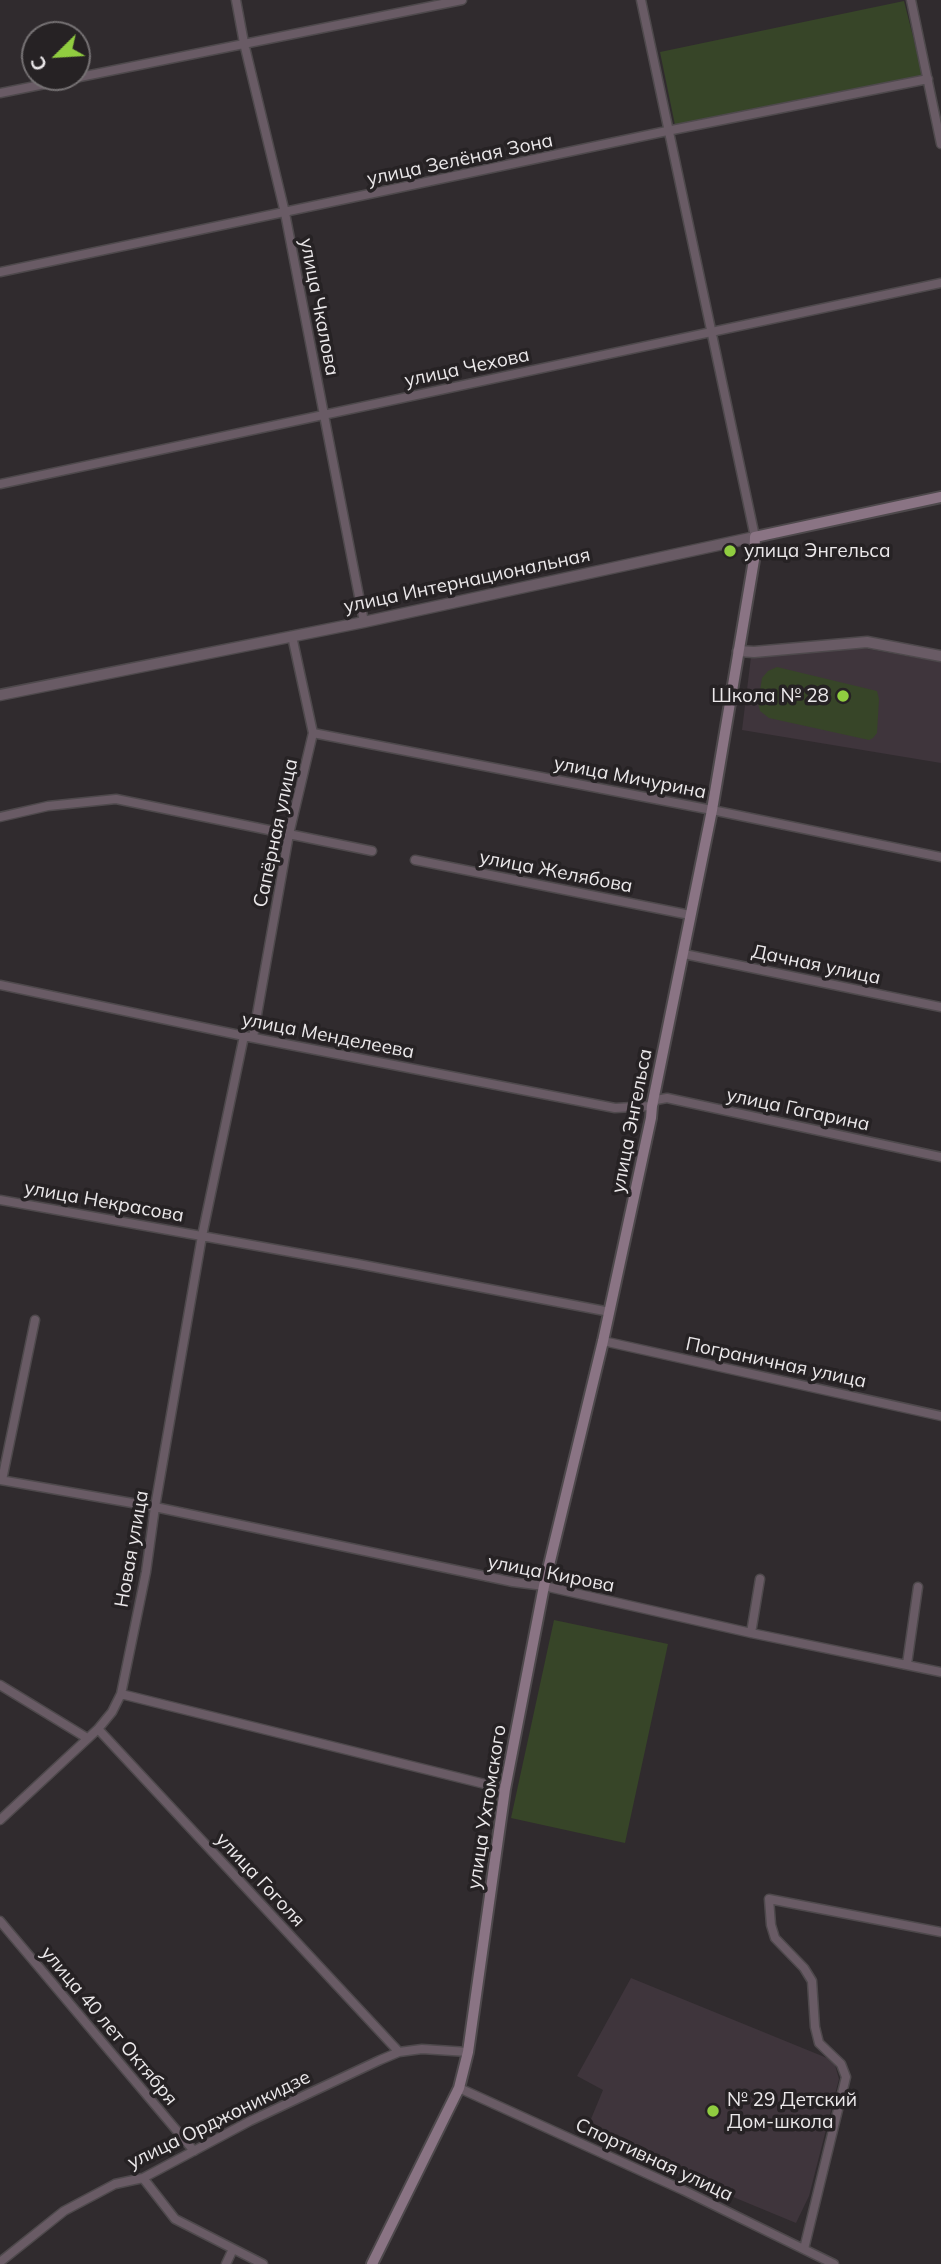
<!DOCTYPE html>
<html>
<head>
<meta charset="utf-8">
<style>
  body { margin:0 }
  #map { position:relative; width:941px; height:2264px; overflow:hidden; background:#302b2e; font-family:Mulish,sans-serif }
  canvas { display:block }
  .north { position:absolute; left:21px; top:21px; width:70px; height:70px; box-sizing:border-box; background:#262224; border:2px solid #757173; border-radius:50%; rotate:246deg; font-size:19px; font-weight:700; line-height:28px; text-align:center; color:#ebe8ea }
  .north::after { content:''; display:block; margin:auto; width:24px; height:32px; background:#90cd40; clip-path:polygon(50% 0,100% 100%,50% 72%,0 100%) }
</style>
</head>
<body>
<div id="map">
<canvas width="941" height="2264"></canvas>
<div class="north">С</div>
</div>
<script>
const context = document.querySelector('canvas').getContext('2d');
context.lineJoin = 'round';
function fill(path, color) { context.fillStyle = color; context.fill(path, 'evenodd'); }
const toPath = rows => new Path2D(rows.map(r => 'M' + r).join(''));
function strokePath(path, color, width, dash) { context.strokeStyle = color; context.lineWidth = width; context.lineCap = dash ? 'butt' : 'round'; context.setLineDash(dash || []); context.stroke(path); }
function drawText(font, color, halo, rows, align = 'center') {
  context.font = font + ' Mulish,sans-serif'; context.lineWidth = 7; context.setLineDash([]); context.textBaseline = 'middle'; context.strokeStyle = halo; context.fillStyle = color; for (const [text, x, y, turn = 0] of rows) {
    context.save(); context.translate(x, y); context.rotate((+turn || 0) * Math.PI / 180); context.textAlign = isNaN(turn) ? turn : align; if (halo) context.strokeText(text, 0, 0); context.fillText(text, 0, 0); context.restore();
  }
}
fill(toPath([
  [862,648,941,662,941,763,742,730,751,657],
  [631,1978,827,2058,835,2065,839,2079,809,2196,796,2223,697,2182,586,2131,603,2090,577,2076]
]), '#3f353c');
fill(toPath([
  [904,1,923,76,675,125,660,52],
  [777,667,877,691,879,699,877,733,873,738,869,740,769,718,760,711,758,703,762,678,768,671],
  [554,1620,668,1644,625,1843,511,1818]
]), '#374528');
const minor = toPath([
  [236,0,244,43,285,213,364,622],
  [641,0,755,537],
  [911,0,941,144],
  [0,93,462,0],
  [0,272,667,131,928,79],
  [0,484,941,283],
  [313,733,712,810,941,857],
  [0,817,48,806,116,799,372,851],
  [415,860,690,915],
  [684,954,941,1007],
  [0,985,244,1036,615,1108,652,1106,656,1100,667,1098,941,1157],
  [253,1037,289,834,313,733,292,636],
  [0,1200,358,1264,610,1312],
  [603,1341,941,1416],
  [0,1480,155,1507,513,1582,544,1586,751,1633,941,1672],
  [2,1480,35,1320],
  [751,1633,760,1579],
  [907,1664,918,1587],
  [0,1685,87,1738],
  [121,1694,505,1789],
  [98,1729,399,2052],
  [0,1820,98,1729,112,1712,121,1694,146,1572,155,1507,202,1236,244,1036],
  [0,1921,194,2151],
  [459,2088,683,2190,834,2264],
  [143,2178,175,2219,263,2264],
  [804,2249,846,2077,841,2064,819,2043,815,2027,812,1981,804,1968,775,1938,771,1925,769,1899,941,1932],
  [0,2262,64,2211,115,2184,143,2178,250,2121,380,2060,399,2052,422,2049,468,2052],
  [226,2264,233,2249]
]);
const tertiary = toPath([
  [738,651,754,652,867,642,941,656],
  [0,695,364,622,755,537]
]);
const secondary = toPath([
  [372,2264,459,2088,468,2052,505,1789,544,1586,603,1341,651,1118,652,1106,712,810,754,560,755,537,941,497]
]);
strokePath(minor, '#4e494c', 11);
strokePath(tertiary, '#4e494c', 13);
strokePath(secondary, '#4e494c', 14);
strokePath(minor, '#695b65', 8);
strokePath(tertiary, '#695b65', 10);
strokePath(secondary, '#8a7484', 10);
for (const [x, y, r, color] of [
  [730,551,7,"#90cd40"],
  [843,696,7,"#90cd40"],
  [713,2111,7,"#90cd40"]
]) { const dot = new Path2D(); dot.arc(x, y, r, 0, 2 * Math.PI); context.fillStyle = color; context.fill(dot); strokePath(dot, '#262224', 2.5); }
drawText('19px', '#ebe8ea', '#262224', [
  ["улица Зелёная Зона",460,160,-12],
  ["улица Чкалова",319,307,79],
  ["улица Чехова",467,368,-12],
  ["улица Интернациональная",467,581,-12],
  ["улица Мичурина",630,778,11],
  ["Сапёрная улица",276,833,-78],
  ["улица Желябова",556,872,11],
  ["Дачная улица",816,965,12],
  ["улица Менделеева",328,1036,11],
  ["улица Гагарина",798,1110,12],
  ["улица Энгельса",632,1121,-79],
  ["улица Некрасова",104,1202,10],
  ["Пограничная улица",776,1363,12],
  ["Новая улица",132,1549,-80],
  ["улица Кирова",551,1574,11],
  ["улица Ухтомского",487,1807,-81],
  ["улица Гоголя",260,1880,47],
  ["улица 40 лет Октября",109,2026,50],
  ["улица Орджоникидзе",219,2120,-26],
  ["Спортивная улица",654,2160,25]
]);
drawText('19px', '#ebe8ea', '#262224', [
  ["улица Энгельса",744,551],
  ["Школа № 28",829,696,"right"],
  ["№ 29 Детский",727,2100],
  ["Дом-школа",727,2122]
], 'left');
</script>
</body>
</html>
